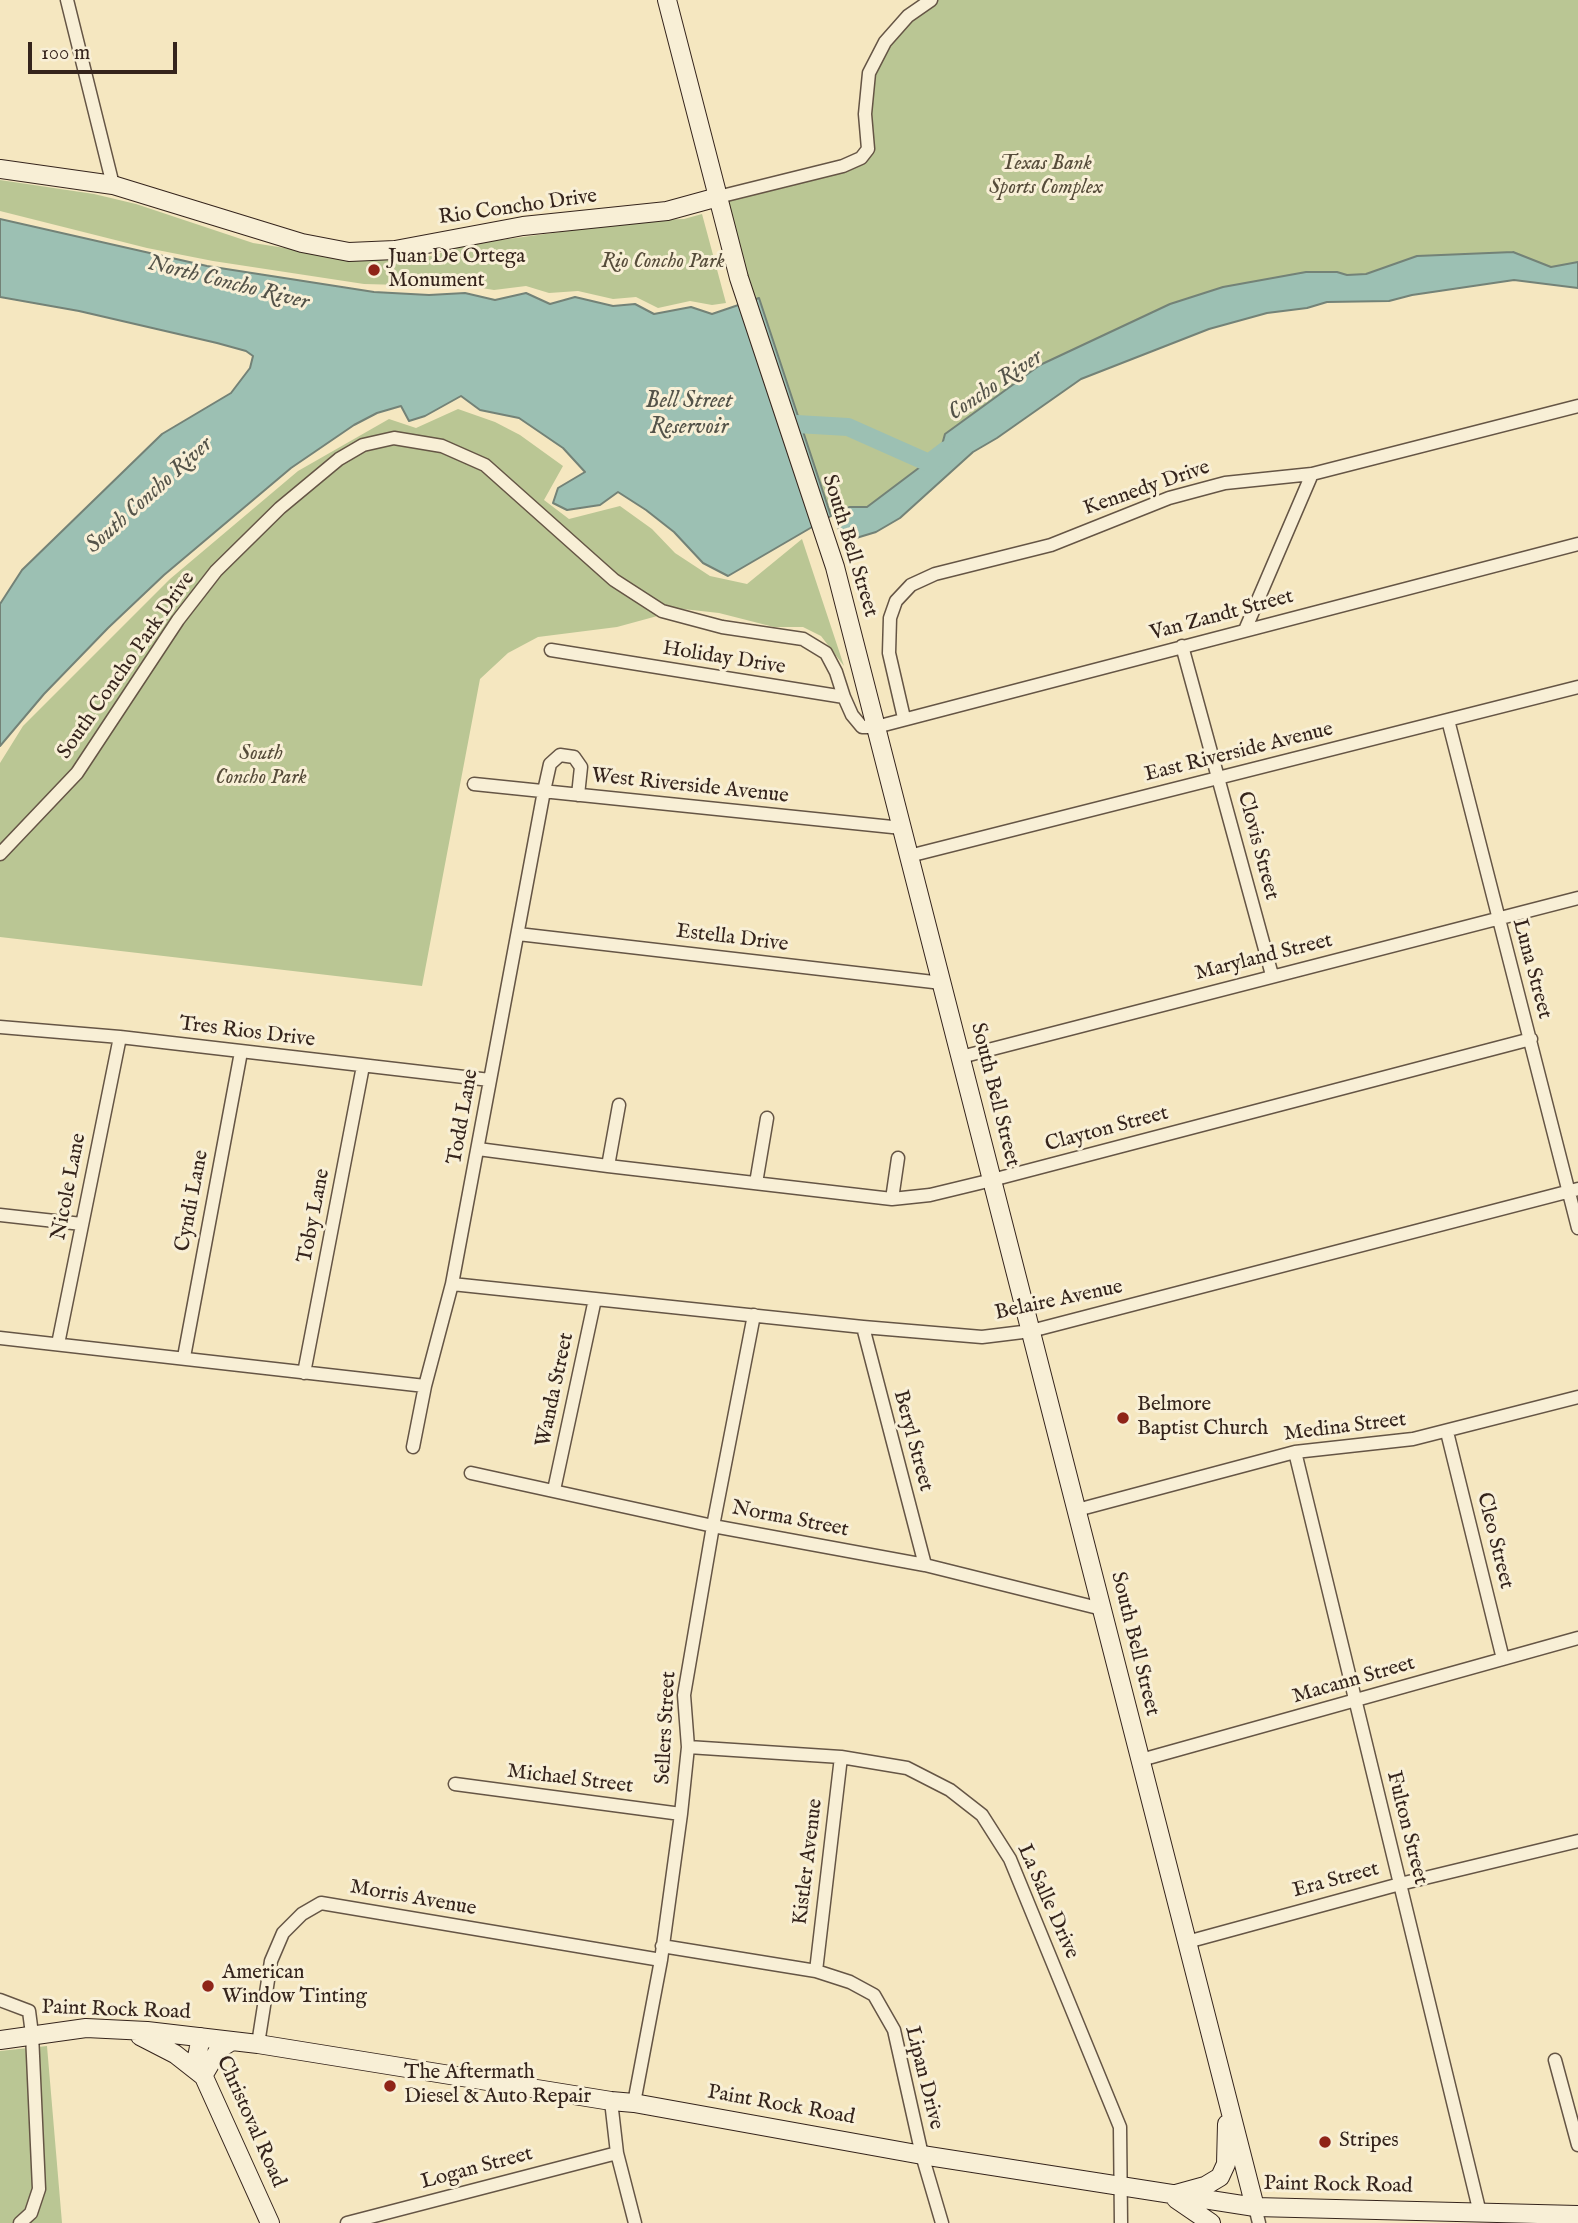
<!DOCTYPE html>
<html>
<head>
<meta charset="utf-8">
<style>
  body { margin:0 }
  #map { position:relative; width:1578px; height:2223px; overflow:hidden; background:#f5e7c0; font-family:"IM FELL English",serif }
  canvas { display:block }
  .scale { position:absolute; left:28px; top:42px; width:149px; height:32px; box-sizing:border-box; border:4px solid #35241c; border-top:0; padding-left:9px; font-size:21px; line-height:24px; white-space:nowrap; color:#35241c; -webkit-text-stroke:5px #f8efd6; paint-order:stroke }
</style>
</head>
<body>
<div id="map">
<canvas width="1578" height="2223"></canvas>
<div class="scale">100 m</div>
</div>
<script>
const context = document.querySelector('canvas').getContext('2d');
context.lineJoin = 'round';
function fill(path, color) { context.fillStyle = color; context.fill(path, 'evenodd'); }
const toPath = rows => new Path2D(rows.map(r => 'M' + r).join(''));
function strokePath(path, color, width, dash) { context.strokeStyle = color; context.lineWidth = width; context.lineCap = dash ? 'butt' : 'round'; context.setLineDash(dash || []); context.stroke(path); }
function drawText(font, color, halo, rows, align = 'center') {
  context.font = font + ' "IM FELL English",serif'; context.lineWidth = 6; context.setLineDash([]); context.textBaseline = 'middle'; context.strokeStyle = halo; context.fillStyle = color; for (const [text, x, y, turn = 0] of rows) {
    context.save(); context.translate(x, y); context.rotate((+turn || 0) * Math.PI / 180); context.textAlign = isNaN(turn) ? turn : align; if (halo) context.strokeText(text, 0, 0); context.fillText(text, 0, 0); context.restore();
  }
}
fill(toPath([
  [931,0,1578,0,1578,276,1221,294,867,507,850,507,833,512,803,514,718,197,861,158,869,73,885,42],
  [0,180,94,194,136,204,253,243,330,255,388,260,432,256,464,245,649,220,684,219,702,214,726,303,712,305,690,301,658,308,636,297,613,299,578,291,549,293,526,286,494,290,475,287,364,284,213,261,147,248,0,211],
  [458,409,495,422,520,435,563,466,544,500,569,519,620,506,652,529,675,553,710,576,747,584,802,539,844,666,821,636,803,627,774,627,719,613,683,609,617,627,538,637,508,653,480,679,422,986,0,937,0,763,23,726,170,579,298,471,389,419,416,428],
  [47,2046,62,2223,0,2223,0,2051]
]), '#bac694');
const water = toPath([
  [0,219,207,266,374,292,429,295,465,293,495,300,526,293,550,304,575,297,613,306,635,304,654,314,691,307,712,314,759,298,831,516,728,576,703,563,674,532,646,510,618,492,600,505,567,510,553,503,558,488,585,472,563,448,519,418,480,410,461,396,425,416,409,421,401,406,377,413,354,425,291,468,164,575,108,628,44,694,0,746,0,604,22,570,162,434,231,393,250,368,253,356,246,351,217,343,79,311,0,297,0,219],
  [1513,252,1551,267,1578,262,1578,288,1514,280,1412,295,1389,301,1327,302,1307,308,1267,313,1209,329,1081,379,997,438,973,452,900,518,876,532,843,542,833,512,850,507,867,507,940,452,945,434,1040,365,1170,304,1223,287,1306,272,1337,272,1347,275,1366,274,1417,256,1513,252]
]);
fill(water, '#9cc0b3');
strokePath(water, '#738277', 2);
strokePath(toPath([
  [779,423,848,427,929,463,946,450]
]), '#9cc0b3', 18);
const street = toPath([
  [67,0,113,185],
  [718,197,843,166,861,158,868,149,865,114,869,73,885,42,908,16,931,0],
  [1245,630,1312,474],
  [1182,646,1272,975],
  [551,650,844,697,852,715,862,727,876,727,1578,544],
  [904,718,889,653,890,618,896,601,911,585,935,574,1051,545,1169,498,1225,483,1312,474,1578,406],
  [1448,720,1578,1228],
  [474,784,902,828],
  [0,854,77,773,178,620,216,571,280,508,339,459,363,445,394,438,442,446,485,465,614,580,662,611,722,627,803,639,826,653,836,672,844,697],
  [909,856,1578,687],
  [518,934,942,983],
  [0,1027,120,1037,490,1080],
  [961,1057,1578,898],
  [478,1149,608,1166,892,1199,930,1195,992,1180,1531,1039],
  [608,1166,619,1105],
  [756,1183,767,1118],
  [892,1199,898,1158],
  [0,1215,82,1224],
  [452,1284,863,1327,982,1337,1031,1331,1578,1189],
  [863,1327,925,1565],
  [0,1338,425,1386],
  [58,1344,120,1037],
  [184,1357,241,1052],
  [304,1373,363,1066],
  [1447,1432,1503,1659],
  [413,1447,425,1386,452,1284,544,791,550,764,560,755,574,757,581,767,578,795],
  [1295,1452,1480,2213],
  [471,1473,713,1526,925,1565,1102,1609],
  [554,1490,595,1299],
  [1077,1510,1295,1452,1413,1439,1578,1397],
  [688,1747,841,1757,907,1768,950,1790,982,1815,1010,1859,1120,2127,1121,2223],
  [1141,1760,1578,1638],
  [455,1784,681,1814],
  [1187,1942,1400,1884,1578,1841],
  [662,1946,816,1971,850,1982,874,1995,894,2030,922,2155,942,2223],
  [816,1971,841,1757],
  [0,2000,29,2011,32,2034,39,2189,31,2213,20,2223],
  [258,2044,271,1961,283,1933,302,1914,321,1903,661,1960],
  [1555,2060,1578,2145],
  [611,2101,617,2153,635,2223],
  [634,2103,661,1960,681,1814,688,1747,684,1695,713,1526,754,1315],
  [1255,2207,1259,2223],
  [347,2223,617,2153]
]);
const secondary = toPath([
  [667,0,739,278,835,567,1255,2207],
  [0,169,113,185,302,243,349,252,395,250,523,226,667,211,718,197],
  [140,2036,175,2054,203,2076,219,2049,232,2041],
  [201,2037,197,2057,199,2066,270,2223],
  [0,2040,86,2028,147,2031,258,2044,611,2101,634,2103,922,2155,1255,2207,1578,2215],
  [1176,2194,1205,2186,1220,2177,1226,2164,1227,2124],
  [1176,2199,1211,2223]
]);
strokePath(street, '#655545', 15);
strokePath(secondary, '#35241c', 20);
strokePath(street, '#f8efd6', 12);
strokePath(secondary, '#f8efd6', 18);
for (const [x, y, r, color] of [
  [374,270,7,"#8f2418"],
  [1123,1418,7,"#8f2418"],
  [208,1986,7,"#8f2418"],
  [390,2086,7,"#8f2418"],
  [1325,2142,7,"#8f2418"]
]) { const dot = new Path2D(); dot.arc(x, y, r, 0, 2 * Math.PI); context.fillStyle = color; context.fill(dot); strokePath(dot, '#f8efd6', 2.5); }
drawText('italic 21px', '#564c3a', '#f8efd6', [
  ["Texas Bank",1046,165],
  ["Sports Complex",1046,189],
  ["Rio Concho Park",663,263],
  ["South",261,755],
  ["Concho Park",261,779]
]);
drawText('21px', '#35241c', '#f8efd6', [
  ["Rio Concho Drive",518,208,-8],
  ["Kennedy Drive",1147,489,-19],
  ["South Bell Street",849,546,73],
  ["Van Zandt Street",1222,616,-15],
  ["Holiday Drive",724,659,9],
  ["South Concho Park Drive",127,666,-55],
  ["East Riverside Avenue",1239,753,-14],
  ["West Riverside Avenue",690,787,6],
  ["Clovis Street",1257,846,75],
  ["Estella Drive",732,939,7],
  ["Maryland Street",1264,958,-14],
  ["Luna Street",1531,969,75],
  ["Tres Rios Drive",247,1033,7],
  ["South Bell Street",994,1095,76],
  ["Todd Lane",464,1117,-80],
  ["Clayton Street",1107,1130,-15],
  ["Nicole Lane",70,1187,-79],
  ["Cyndi Lane",193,1201,-79],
  ["Toby Lane",315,1216,-79],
  ["Belaire Avenue",1059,1301,-12],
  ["Wanda Street",556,1390,-78],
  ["Medina Street",1345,1428,-7],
  ["Beryl Street",912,1441,75],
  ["Norma Street",790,1520,11],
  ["Cleo Street",1494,1541,76],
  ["South Bell Street",1134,1644,76],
  ["Macann Street",1354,1681,-16],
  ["Sellers Street",667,1728,-87],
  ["Michael Street",570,1780,7],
  ["Fulton Street",1406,1828,76],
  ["Kistler Avenue",809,1862,-83],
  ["Era Street",1336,1881,-15],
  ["Morris Avenue",413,1899,10],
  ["La Salle Drive",1047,1902,66],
  ["Paint Rock Road",116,2011,2],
  ["Lipan Drive",923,2078,76],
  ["Paint Rock Road",781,2106,10],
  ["Christoval Road",250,2122,66],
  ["Logan Street",477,2169,-15],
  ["Paint Rock Road",1338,2186,1]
]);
drawText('21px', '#35241c', '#f8efd6', [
  ["Juan De Ortega",388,258],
  ["Monument",388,282],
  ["Belmore",1137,1406],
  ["Baptist Church",1137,1430],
  ["American",222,1974],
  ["Window Tinting",222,1998],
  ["The Aftermath",404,2074],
  ["Diesel & Auto Repair",404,2098],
  ["Stripes",1339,2142]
], 'left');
drawText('italic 23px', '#545349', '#f8efd6', [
  ["North Concho River",228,284,14],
  ["Concho River",996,386,-34],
  ["Bell Street",689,402],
  ["Reservoir",689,428],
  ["South Concho River",150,496,-42]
]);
</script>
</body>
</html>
